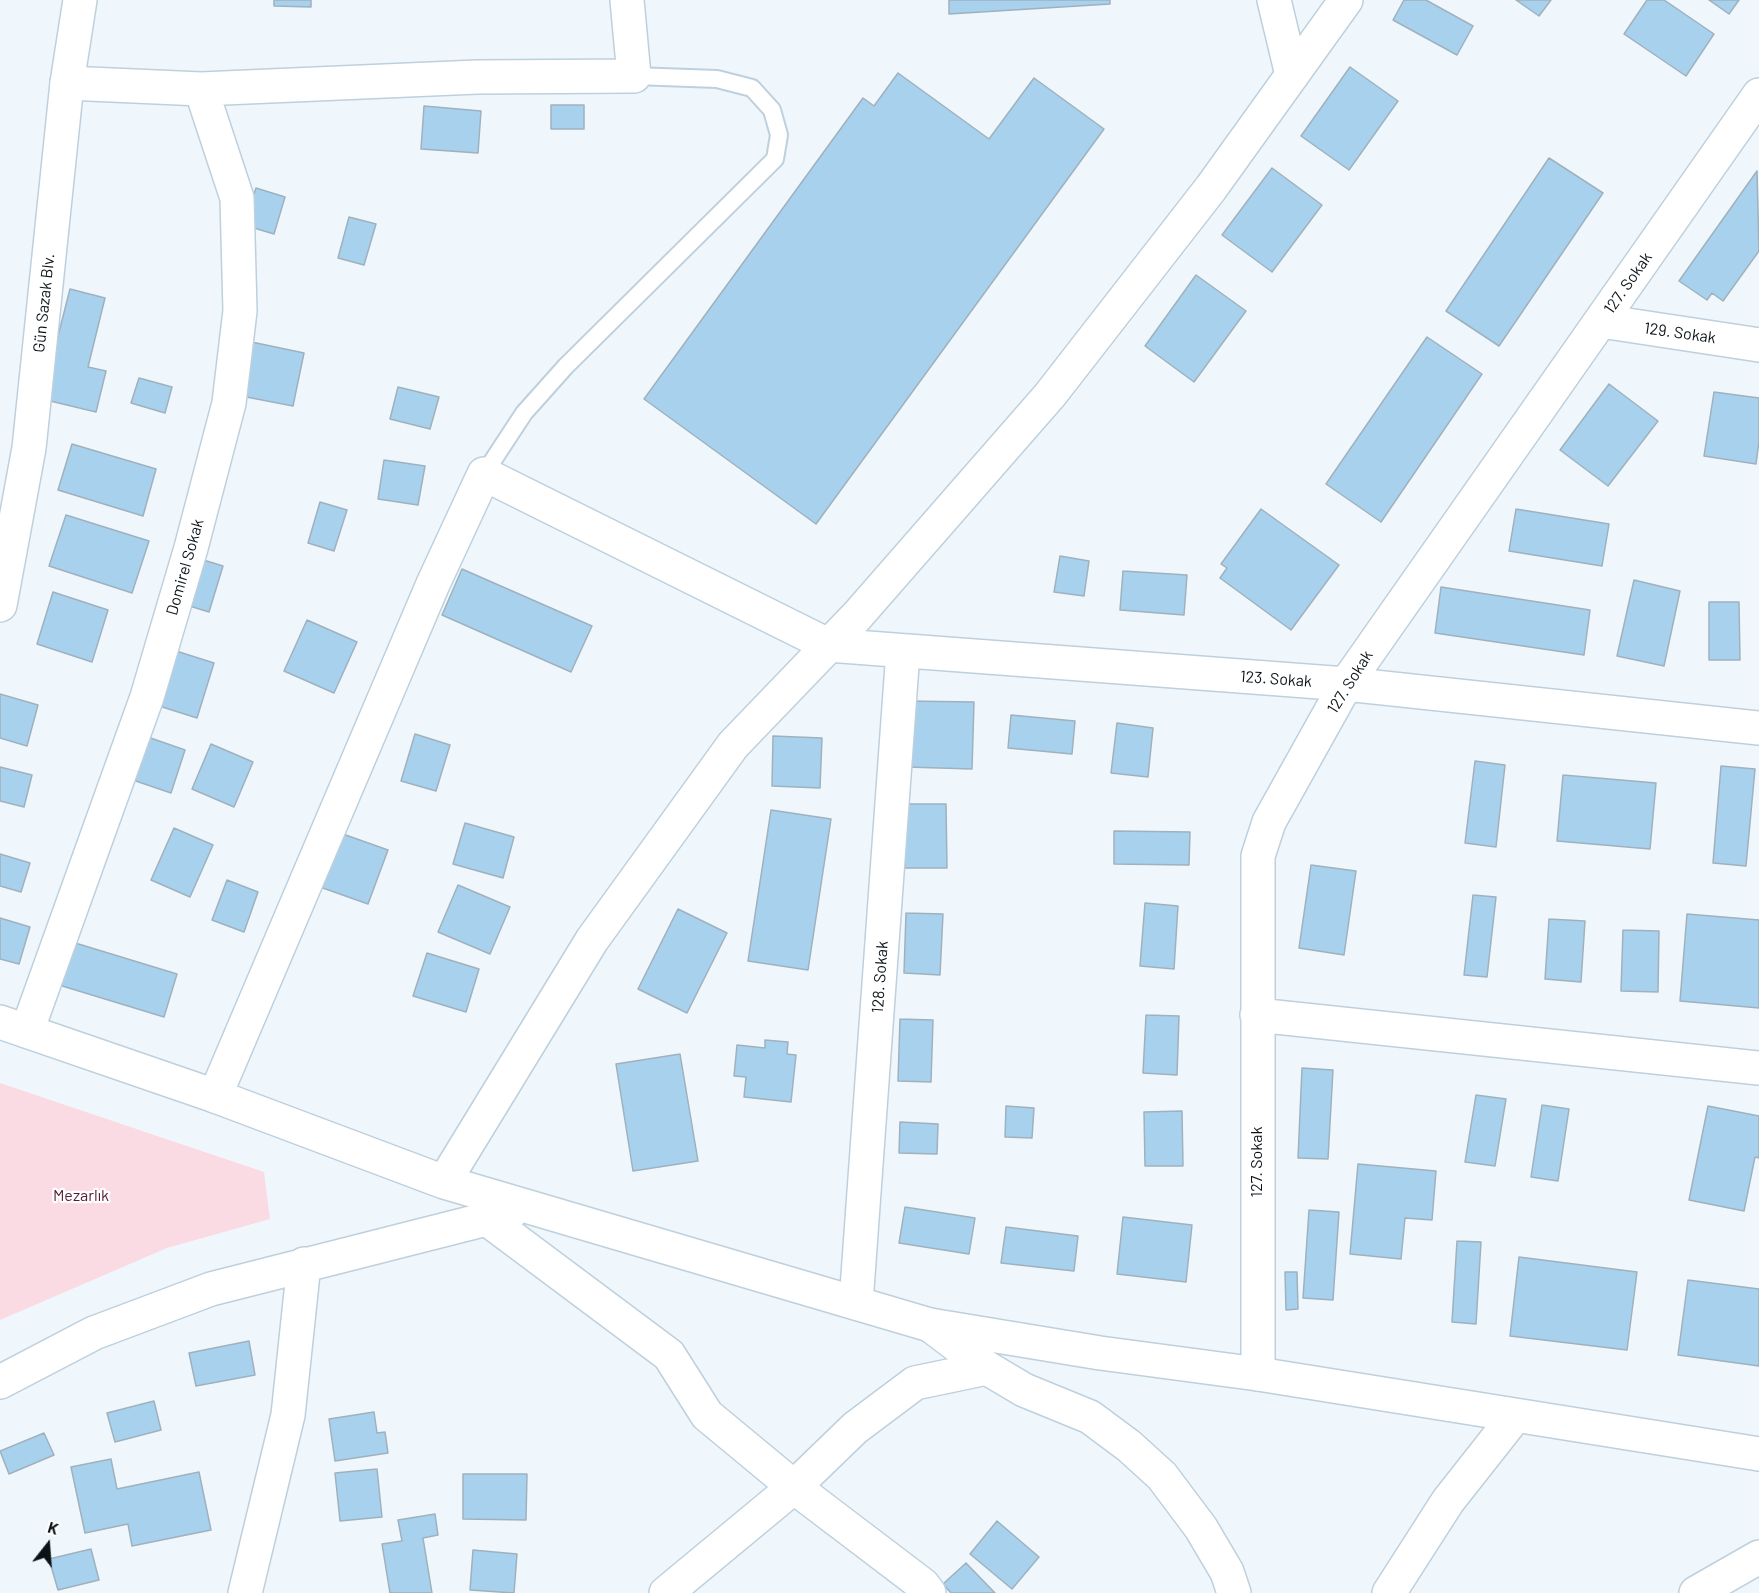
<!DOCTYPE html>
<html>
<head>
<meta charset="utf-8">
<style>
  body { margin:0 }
  #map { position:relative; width:1759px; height:1593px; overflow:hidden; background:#eff7fc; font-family:Barlow,sans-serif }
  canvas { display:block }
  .north { position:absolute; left:18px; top:1515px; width:60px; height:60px; -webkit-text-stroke:4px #fff; paint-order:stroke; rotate:17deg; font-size:16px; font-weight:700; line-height:24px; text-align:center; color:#0c1317 }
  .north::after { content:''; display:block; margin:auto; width:21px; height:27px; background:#0c1317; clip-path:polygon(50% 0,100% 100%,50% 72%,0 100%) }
</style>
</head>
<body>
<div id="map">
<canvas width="1759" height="1593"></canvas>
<div class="north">K</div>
</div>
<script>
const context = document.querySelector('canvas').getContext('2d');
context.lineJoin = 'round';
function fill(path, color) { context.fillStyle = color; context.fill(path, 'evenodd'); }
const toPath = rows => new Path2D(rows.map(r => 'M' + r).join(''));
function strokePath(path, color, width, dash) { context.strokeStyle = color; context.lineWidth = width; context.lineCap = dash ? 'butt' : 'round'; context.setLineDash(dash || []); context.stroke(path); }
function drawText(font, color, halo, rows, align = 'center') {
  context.font = font + ' Barlow,sans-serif'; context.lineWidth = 4.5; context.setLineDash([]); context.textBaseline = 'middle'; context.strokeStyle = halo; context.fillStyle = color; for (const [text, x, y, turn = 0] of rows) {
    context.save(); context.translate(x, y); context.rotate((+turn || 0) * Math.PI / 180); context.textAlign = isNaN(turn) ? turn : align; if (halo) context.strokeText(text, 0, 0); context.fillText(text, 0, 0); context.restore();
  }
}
fill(toPath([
  [0,1083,264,1172,270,1219,167,1248,0,1320]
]), '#fbdbe3');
const building = toPath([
  [274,0,311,0,311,7,274,6,274,0],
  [949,0,1110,0,1110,4,949,14,949,0],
  [1404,0,1426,0,1473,26,1457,55,1393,20,1404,0],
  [1516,0,1551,0,1539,16,1516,0],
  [1647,0,1664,0,1714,34,1686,76,1624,34,1647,0],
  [1709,0,1739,0,1729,14,1709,0],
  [1350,67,1398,101,1349,170,1301,136,1350,67],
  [898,73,989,139,1034,78,1104,129,816,524,644,399,863,98,874,106,898,73],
  [551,105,584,105,584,129,551,129,551,105],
  [424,106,481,111,478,153,421,149,424,106],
  [1549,158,1603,193,1499,346,1446,311,1549,158],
  [1272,168,1322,205,1272,272,1222,235,1272,168],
  [1757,171,1759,251,1723,301,1712,293,1707,300,1679,281,1757,171],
  [256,188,285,197,274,234,244,225,256,188],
  [349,217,376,224,364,265,338,258,349,217],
  [1196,275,1246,311,1194,382,1145,346,1196,275],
  [70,289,105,298,88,367,106,371,96,412,42,399,70,289],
  [1427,337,1482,374,1381,522,1326,484,1427,337],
  [247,341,304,353,293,406,236,395,247,341],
  [139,378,172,387,165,413,131,403,139,378],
  [1609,384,1658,421,1608,486,1560,450,1609,384],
  [398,387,439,397,430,429,390,419,398,387],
  [1714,392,1759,398,1759,441,1756,464,1704,456,1714,392],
  [72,444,156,469,143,516,58,490,72,444],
  [384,460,425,466,418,505,378,499,384,460],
  [320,502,347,510,334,551,308,543,320,502],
  [1261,509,1339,565,1291,630,1220,578,1227,568,1221,564,1261,509],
  [1516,509,1609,524,1602,566,1509,551,1516,509],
  [66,515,149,541,132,593,49,566,66,515],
  [1060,556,1089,561,1084,596,1054,592,1060,556],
  [197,558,223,566,209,612,183,604,197,558],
  [462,569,592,626,571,672,442,615,462,569],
  [1123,571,1187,575,1184,615,1120,610,1123,571],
  [1634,580,1680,591,1664,666,1617,656,1634,580],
  [1441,587,1590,610,1584,655,1435,633,1441,587],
  [53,592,108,610,92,662,37,644,53,592],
  [1709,602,1739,602,1740,660,1709,660,1709,602],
  [307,620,357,642,334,693,284,671,307,620],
  [173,650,214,663,197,718,156,705,173,650],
  [0,694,38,705,27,746,0,738,0,694],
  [907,701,974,702,972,769,906,767,907,701],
  [1011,715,1075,721,1072,754,1008,748,1011,715],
  [1117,723,1153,728,1148,777,1111,773,1117,723],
  [415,734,450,745,436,791,401,781,415,734],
  [142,735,185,750,171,793,127,778,142,735],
  [773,736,822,738,820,788,772,786,773,736],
  [211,744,253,762,234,807,192,789,211,744],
  [1475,761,1505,765,1496,847,1465,843,1475,761],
  [1721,766,1755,769,1746,866,1713,863,1721,766],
  [0,767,32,775,24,807,0,801,0,767],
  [1563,775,1656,783,1650,849,1557,841,1563,775],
  [903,804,946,804,947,868,905,868,903,804],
  [771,810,831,819,808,970,748,961,771,810],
  [465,823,514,837,503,878,453,864,465,823],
  [174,828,213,845,190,897,151,880,174,828],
  [1114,831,1190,832,1189,865,1114,864,1114,831],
  [340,833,388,850,368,904,320,887,340,833],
  [0,854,30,863,21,892,0,886,0,854],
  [1311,865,1356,871,1344,955,1299,948,1311,865],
  [227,880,258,892,244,932,212,920,227,880],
  [458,885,510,907,490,954,438,932,458,885],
  [1473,895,1496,897,1487,977,1464,975,1473,895],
  [1145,903,1178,906,1174,969,1140,966,1145,903],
  [678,909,727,933,687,1013,638,989,678,909],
  [906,913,943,914,940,975,904,973,906,913],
  [1687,914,1759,920,1759,1008,1680,1001,1687,914],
  [0,918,30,927,19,964,0,959,0,918],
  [1549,919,1585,921,1581,982,1545,979,1549,919],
  [1623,930,1659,931,1658,992,1621,991,1623,930],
  [72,942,177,974,164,1017,59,985,72,942],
  [427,953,479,969,466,1012,413,996,427,953],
  [1146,1015,1179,1016,1177,1075,1143,1073,1146,1015],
  [900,1019,933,1020,931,1082,898,1081,900,1019],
  [765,1040,788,1042,787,1054,796,1055,791,1102,744,1097,746,1077,734,1076,737,1045,765,1048,765,1040],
  [680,1054,698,1161,633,1171,616,1064,680,1054],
  [1302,1068,1333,1070,1328,1159,1298,1158,1302,1068],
  [1476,1095,1506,1099,1495,1166,1465,1162,1476,1095],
  [1542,1105,1569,1109,1558,1181,1531,1177,1542,1105],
  [1006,1106,1034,1108,1032,1138,1005,1137,1006,1106],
  [1708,1106,1759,1116,1759,1158,1755,1157,1744,1211,1689,1200,1708,1106],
  [1182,1111,1183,1166,1145,1166,1144,1112,1182,1111],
  [900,1122,938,1124,937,1154,899,1153,900,1122],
  [1358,1164,1436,1171,1432,1220,1405,1218,1401,1259,1350,1254,1358,1164],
  [905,1207,975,1218,969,1254,899,1243,905,1207],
  [1309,1210,1339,1212,1333,1300,1303,1298,1309,1210],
  [1123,1217,1192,1225,1186,1282,1117,1274,1123,1217],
  [1006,1227,1078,1236,1074,1271,1001,1263,1006,1227],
  [1457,1241,1481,1242,1476,1324,1452,1322,1457,1241],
  [1519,1257,1637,1272,1627,1350,1510,1336,1519,1257],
  [1285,1272,1297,1272,1298,1309,1286,1310,1285,1272],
  [1688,1280,1759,1289,1759,1366,1678,1355,1688,1280],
  [249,1341,255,1375,196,1386,189,1353,249,1341],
  [154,1401,161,1430,115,1442,107,1413,154,1401],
  [374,1412,377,1433,385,1432,388,1453,335,1461,329,1419,374,1412],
  [44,1433,54,1455,9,1474,0,1451,44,1433],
  [111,1459,117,1489,199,1472,211,1530,132,1546,128,1524,85,1533,71,1467,111,1459],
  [377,1469,382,1517,340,1521,335,1473,377,1469],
  [463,1474,527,1474,526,1520,463,1519,463,1474],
  [435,1514,438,1535,423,1538,432,1593,390,1593,382,1544,402,1541,398,1520,435,1514],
  [997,1521,1039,1557,1012,1589,970,1554,997,1521],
  [91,1549,99,1580,58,1590,49,1559,91,1549],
  [473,1550,517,1554,514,1593,470,1590,473,1550],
  [966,1563,995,1593,951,1593,943,1584,966,1563]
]);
fill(building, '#a8d1ed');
strokePath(building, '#9fb1be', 1.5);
const service = toPath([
  [484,474,524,413,566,366,775,159,779,135,772,110,752,88,717,79,634,76]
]);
const minor = toPath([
  [1274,0,1292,75],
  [67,83,201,89,477,77,634,76,627,0],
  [1601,321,1759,345],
  [1257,1015,1759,1068],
  [27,1031,147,697,191,548,229,403,240,311,237,198,201,89],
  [215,1096,433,584,484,474,828,645,1346,684,1759,728],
  [487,1219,669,1355,707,1415,794,1487,923,1585,929,1593],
  [856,1303,903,651],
  [1258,1374,1258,856,1269,822,1346,684,1759,95],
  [0,1382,94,1333,211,1289,510,1213],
  [245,1593,288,1415,304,1264],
  [666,1593,794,1487,855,1428,915,1383,987,1368],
  [1696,1593,1759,1557]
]);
const tertiary = toPath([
  [0,605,29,448,67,83,80,0],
  [930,1325,987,1368,1024,1390,1090,1417,1129,1446,1162,1476,1201,1528,1227,1572,1234,1593],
  [1389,1593,1448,1501,1515,1416]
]);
const secondary = toPath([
  [0,1022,215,1096,444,1182,930,1325,1100,1353,1258,1374,1759,1454],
  [444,1182,592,940,733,745,857,616,1050,395,1211,188,1346,0]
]);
strokePath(service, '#bed0dd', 20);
strokePath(minor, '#bed0dd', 36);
strokePath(tertiary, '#bed0dd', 36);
strokePath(secondary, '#bed0dd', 36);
strokePath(service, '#fff', 16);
strokePath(minor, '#fff', 33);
strokePath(tertiary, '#fff', 33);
strokePath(secondary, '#fff', 33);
drawText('16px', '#0c1317', '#fff', [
  ["127. Sokak",1628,283,-55],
  ["Gün Sazak Blv.",44,303,-84],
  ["129. Sokak",1680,333,8],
  ["Domirel Sokak",185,567,-74],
  ["123. Sokak",1276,679,4],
  ["127. Sokak",1350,682,-58],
  ["128. Sokak",880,977,-86],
  ["127. Sokak",1257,1162,-90]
]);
drawText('16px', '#561c31', '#fff', [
  ["Mezarlık",81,1196]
]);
</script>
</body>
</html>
